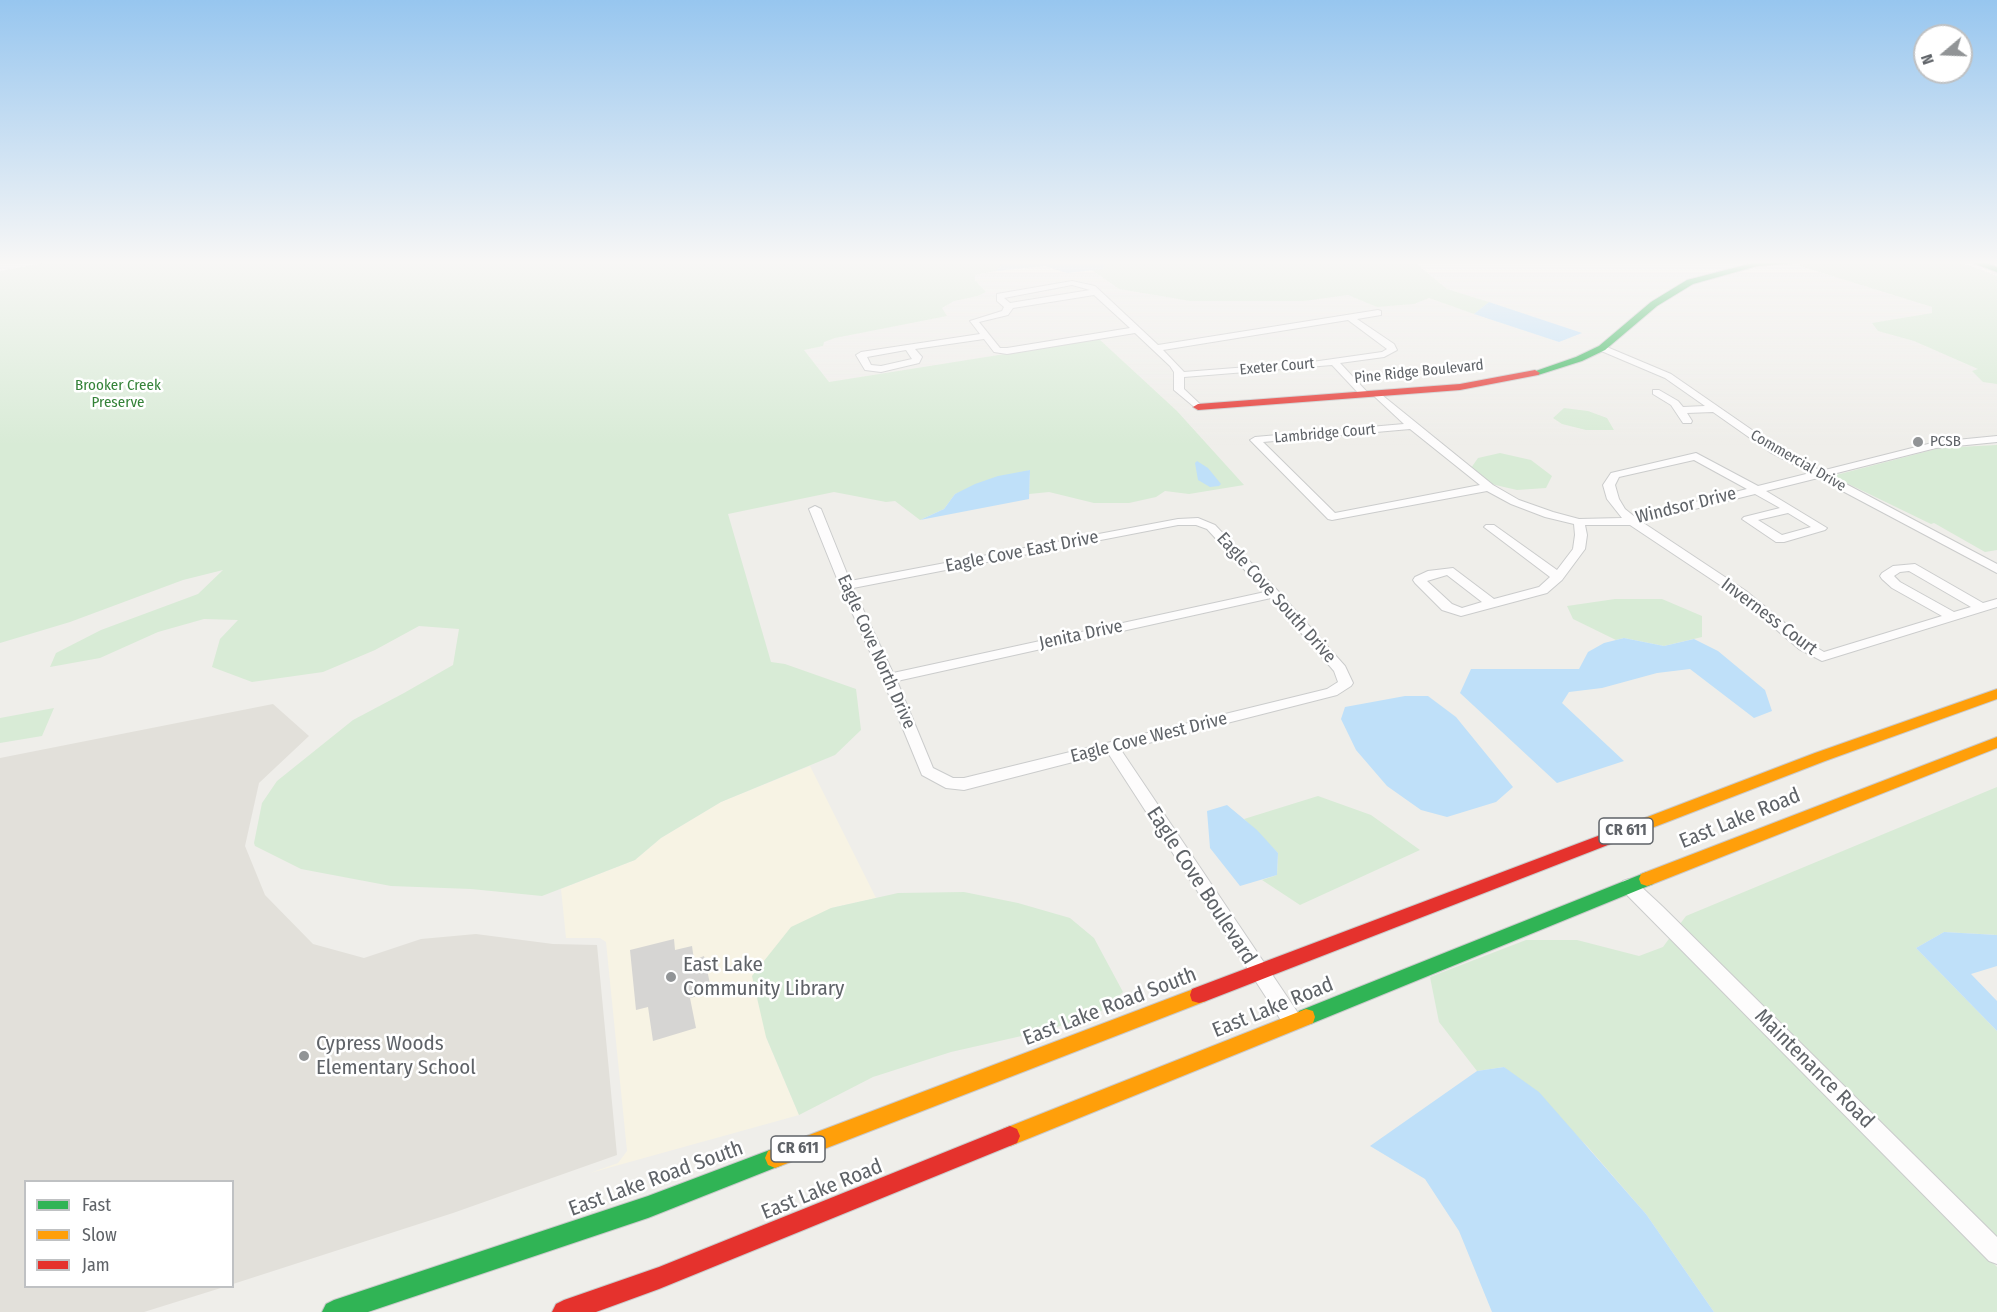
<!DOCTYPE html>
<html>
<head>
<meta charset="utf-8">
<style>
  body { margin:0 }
  #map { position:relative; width:1997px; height:1312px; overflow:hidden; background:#efeeea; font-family:"Fira Sans Condensed",sans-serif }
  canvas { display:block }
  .legend { position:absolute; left:24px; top:1180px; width:210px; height:108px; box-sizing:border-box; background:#fff; border:2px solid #bfc1c3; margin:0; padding:8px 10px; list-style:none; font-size:18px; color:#5f6368 }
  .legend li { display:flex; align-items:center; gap:12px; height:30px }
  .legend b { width:30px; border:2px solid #bfc1c3 }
  .north { position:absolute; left:1913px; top:24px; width:60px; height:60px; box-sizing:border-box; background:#fff; border:2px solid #bfc1c3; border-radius:50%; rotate:251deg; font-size:16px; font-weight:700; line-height:24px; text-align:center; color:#5f6368 }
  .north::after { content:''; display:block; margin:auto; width:21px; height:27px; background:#919496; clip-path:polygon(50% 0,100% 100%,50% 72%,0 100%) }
</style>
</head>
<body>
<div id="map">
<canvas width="1997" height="1312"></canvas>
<ul class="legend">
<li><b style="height:8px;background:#30b455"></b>Fast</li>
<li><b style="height:8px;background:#ff9f0a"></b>Slow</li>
<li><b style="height:8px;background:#e5322d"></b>Jam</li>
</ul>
<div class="north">N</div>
</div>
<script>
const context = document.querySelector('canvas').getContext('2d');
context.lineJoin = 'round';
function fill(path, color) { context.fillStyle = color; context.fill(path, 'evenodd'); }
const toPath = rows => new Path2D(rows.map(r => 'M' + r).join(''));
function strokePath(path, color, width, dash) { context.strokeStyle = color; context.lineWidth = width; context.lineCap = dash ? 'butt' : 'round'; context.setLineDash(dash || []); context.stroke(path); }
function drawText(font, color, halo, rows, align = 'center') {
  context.font = font + ' "Fira Sans Condensed",sans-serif'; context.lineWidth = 5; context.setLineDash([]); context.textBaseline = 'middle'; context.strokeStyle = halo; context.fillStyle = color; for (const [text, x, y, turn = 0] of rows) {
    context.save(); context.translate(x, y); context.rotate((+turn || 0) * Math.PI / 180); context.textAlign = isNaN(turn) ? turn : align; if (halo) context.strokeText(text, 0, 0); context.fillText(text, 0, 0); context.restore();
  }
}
fill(toPath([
  [810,766,876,898,831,908,766,1037,799,1115,590,1173,618,1163,627,1151,606,942,600,938,566,938,561,889,635,860,661,838,721,802]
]), '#f7f3e4');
fill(toPath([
  [273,704,309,736,259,783,245,846,265,895,313,944,364,958,421,939,476,934,553,944,597,945,617,1155,453,1213,233,1284,232,1182,26,1182,26,1286,224,1287,144,1312,0,1312,0,758]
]), '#e2e0da');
fill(toPath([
  [54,261,1005,261,996,271,975,275,975,280,986,292,978,296,954,301,942,308,947,316,835,338,824,342,823,346,804,350,829,382,1099,339,1177,411,1244,485,1189,494,1165,491,1156,497,1129,503,1094,503,1049,492,1029,494,1030,470,955,494,944,509,920,520,895,501,886,502,834,492,728,514,771,662,785,664,856,689,861,730,835,755,721,802,661,838,635,860,542,896,471,889,391,886,301,869,255,846,254,843,262,803,277,781,353,720,404,693,453,665,459,629,419,626,375,650,323,672,252,682,212,667,220,639,238,620,204,619,158,632,100,658,50,667,56,653,101,630,198,594,223,570,183,580,70,622,0,643,0,271],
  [1106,261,1413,261,1447,289,1489,302,1474,314,1429,298,1414,304,1377,307,1348,295,1304,301,1190,301,1119,289,1092,270,1103,268],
  [1825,261,1957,261,1997,276,1997,384,1983,382,1972,371,1978,369,1914,341,1878,331,1872,323,1932,313,1932,307,1797,265],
  [1564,408,1588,411,1607,418,1614,430,1586,430,1562,424,1553,418],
  [1997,445,1997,550,1985,552,1934,523,1931,524,1832,476,1940,448],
  [1500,453,1531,460,1552,476,1546,488,1517,490,1491,484,1471,468,1478,458],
  [1615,599,1662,599,1702,616,1702,637,1664,646,1624,638,1616,640,1573,619,1567,606],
  [54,708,42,736,0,743,0,718],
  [1997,787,1997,935,1944,932,1916,948,1997,1031,1997,1240,1680,924,1686,916],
  [1318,796,1371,815,1420,850,1300,905,1262,880,1277,875,1278,853,1244,819],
  [964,892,1018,903,1070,918,1094,938,1123,992,1099,1013,1048,1030,951,1052,873,1077,799,1115,766,1037,752,976,791,927,831,908,898,893],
  [1671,936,1997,1267,1997,1312,1714,1312,1646,1214,1587,1146,1504,1067,1477,1071,1439,1022,1430,977,1526,940,1577,940,1639,956,1663,947]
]), '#d8ebd6');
fill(toPath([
  [1005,261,1106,261,1106,262,1103,269,1067,273,1045,266,996,271],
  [1489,302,1582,333,1559,342,1474,314],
  [1197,461,1208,468,1221,484,1219,486,1210,487,1198,480,1195,463],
  [1030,470,1029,499,920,520,944,509,955,494,975,484,998,476],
  [1624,638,1664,646,1694,639,1718,651,1765,690,1772,711,1754,718,1690,669,1657,673,1602,688,1569,692,1562,703,1624,761,1557,783,1460,693,1471,669,1579,669,1588,652,1604,643],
  [1405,696,1428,696,1456,717,1513,787,1496,802,1447,817,1421,810,1387,786,1356,750,1341,719,1345,707],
  [1227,805,1257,830,1278,853,1277,875,1240,886,1210,848,1207,811],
  [1944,932,1997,935,1997,966,1971,974,1997,1001,1997,1031,1916,948],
  [1504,1067,1539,1092,1646,1214,1714,1312,1492,1312,1459,1231,1425,1179,1370,1146,1477,1071]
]), '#bfe0f9');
fill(toPath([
  [674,939,675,950,692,946,694,960,704,956,712,993,690,998,696,1028,653,1041,648,1007,636,1010,630,950]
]), '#d6d5d3');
const street = toPath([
  [1072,281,1095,286,1158,345,1378,310,1381,311,1381,315,1357,319,1394,344,1397,350,1384,357,1340,363,1368,393,1368,397,1362,397,1332,365,1184,377,1184,389,1203,407,1198,410,1174,390,1174,372,1170,366,1135,333,1007,354,994,352,984,339,915,349,922,357,919,363,881,372,865,370,856,355,861,352,980,334,970,321,1002,311,1004,307,997,301,997,294,1072,281],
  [1072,285,1090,290,1010,303,1004,298,1072,285],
  [1094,295,1130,328,1007,348,1000,348,979,322,1008,315,1013,308,1094,295],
  [1348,320,1387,349,1382,352,1312,362,1184,372,1163,350,1348,320],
  [906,350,912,359,881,366,871,365,867,357,906,350],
  [1602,345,1671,374,1778,448,1821,471,1936,442,1997,436,1997,442,1936,448,1829,475,1997,564,1997,573,1818,478,1766,491,1827,528,1825,530,1784,542,1776,542,1742,519,1744,517,1780,508,1755,494,1642,522,1746,591,1809,643,1824,652,1942,616,1892,588,1882,579,1880,576,1882,573,1893,566,1915,564,1983,603,1997,599,1997,607,1822,661,1799,649,1738,597,1630,525,1585,525,1587,535,1585,549,1562,580,1547,593,1461,616,1442,610,1415,583,1413,580,1415,577,1428,571,1453,568,1494,599,1539,587,1550,577,1484,527,1486,525,1494,525,1557,570,1573,549,1575,535,1574,524,1545,517,1511,504,1487,491,1332,520,1328,519,1250,440,1255,437,1404,424,1374,396,1372,394,1377,391,1493,485,1519,500,1553,512,1579,519,1622,518,1607,499,1603,485,1611,473,1696,453,1758,486,1810,473,1770,452,1713,412,1687,413,1692,421,1691,423,1683,423,1671,405,1653,394,1653,390,1659,390,1678,401,1683,407,1705,406,1665,378,1599,350,1597,348,1602,345],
  [1410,429,1480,485,1335,513,1263,442,1410,429],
  [1694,460,1747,489,1635,517,1625,509,1619,499,1615,485,1619,477,1694,460],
  [1788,513,1811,527,1782,535,1758,520,1788,513],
  [1909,571,1971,607,1954,612,1900,582,1894,576,1900,572,1909,571],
  [1447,575,1482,602,1462,608,1452,604,1427,581,1447,575],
  [815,506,821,509,850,581,1178,519,1198,518,1215,525,1278,591,1345,666,1353,683,1351,686,1337,695,1121,750,1300,1016,1302,1022,1300,1028,1293,1030,1286,1028,1108,753,964,790,946,788,922,775,882,678,840,586,809,509,815,506],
  [1178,525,1196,525,1207,529,1265,592,893,673,853,588,1178,525],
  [1271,598,1334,671,1338,682,1327,689,964,778,953,778,933,768,897,681,1271,598],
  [1629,879,1635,881,1662,906,1997,1237,1997,1264,1989,1261,1623,891,1621,886,1623,881,1629,879]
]);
const fast = toPath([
  [1797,261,1793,263,1757,266,1693,284,1657,306,1605,350,1582,361,1538,375,1530,373,1576,357,1599,346,1651,302,1687,280,1757,262,1797,261],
  [1968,261,1980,261,1997,267,1997,272,1968,261],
  [1647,872,1653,874,1655,879,1653,884,1313,1023,1306,1025,1299,1023,1297,1017,1299,1011,1647,872],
  [775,1148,782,1151,785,1158,782,1165,648,1218,368,1312,322,1312,326,1304,334,1300,648,1196,775,1148]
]);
const slow = toPath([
  [1997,689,1997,699,1825,761,1649,829,1643,831,1637,829,1635,825,1637,821,1815,753,1997,689],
  [1997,737,1997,748,1653,884,1647,886,1641,884,1639,879,1641,874,1997,737],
  [1199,987,1206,989,1208,995,1206,1001,775,1168,768,1165,765,1158,768,1151,775,1148,1199,987],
  [1306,1009,1313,1011,1315,1017,1313,1023,1010,1146,1003,1143,1000,1136,1003,1129,1306,1009]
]);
const jam = toPath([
  [1535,370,1540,373,1538,375,1460,390,1198,410,1193,407,1198,404,1460,384,1535,370],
  [1643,819,1649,821,1651,825,1649,829,1206,1001,1199,1003,1192,1001,1190,995,1192,989,1643,819],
  [1010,1126,1017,1129,1020,1136,1017,1143,659,1289,596,1312,552,1312,556,1304,564,1300,659,1267,1010,1126]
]);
strokePath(street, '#cbcccc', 2);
strokePath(fast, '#cacacb', 2);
strokePath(slow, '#cacacb', 2);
strokePath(jam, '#cacacb', 2);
fill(street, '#fdfcfc');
fill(fast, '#30b455');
fill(slow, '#ff9f0a');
fill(jam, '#e5322d');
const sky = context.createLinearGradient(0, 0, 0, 445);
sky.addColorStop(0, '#97c6ef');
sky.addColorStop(0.59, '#f8f7f6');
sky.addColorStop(1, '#f8f7f600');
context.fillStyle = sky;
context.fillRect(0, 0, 1997, 445);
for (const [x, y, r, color] of [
  [1918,442,6,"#919496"],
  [671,977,6,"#919496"],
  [304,1056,6,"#919496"]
]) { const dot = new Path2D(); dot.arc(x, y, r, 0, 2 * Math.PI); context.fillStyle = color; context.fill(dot); strokePath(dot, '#fff', 2); }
drawText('15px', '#5f6368', '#fff', [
  ["Exeter Court",1277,367,-5],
  ["Pine Ridge Boulevard",1419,372,-6],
  ["Lambridge Court",1325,434,-5],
  ["Commercial Drive",1798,461,30]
]);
drawText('15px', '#348238', '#fff', [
  ["Brooker Creek",118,386],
  ["Preserve",118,403]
]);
drawText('15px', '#5f6368', '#fff', [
  ["PCSB",1930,442]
], 'left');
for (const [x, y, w] of [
  [1626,831,54],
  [798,1149,54]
]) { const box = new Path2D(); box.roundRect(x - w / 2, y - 13, w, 26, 4.5); context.fillStyle = '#fff'; context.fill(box); strokePath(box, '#5f6368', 1.5); }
drawText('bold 16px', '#5f6368', null, [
  ["CR 611",1626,831],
  ["CR 611",798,1149]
]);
drawText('18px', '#5f6368', '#fff', [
  ["Windsor Drive",1686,506,-14],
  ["Eagle Cove East Drive",1022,552,-11],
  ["Eagle Cove South Drive",1276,598,48],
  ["Inverness Court",1769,617,37],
  ["Jenita Drive",1081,635,-12],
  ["Eagle Cove North Drive",876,652,66],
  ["Eagle Cove West Drive",1149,738,-14]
]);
drawText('21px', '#5f6368', '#fff', [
  ["East Lake Road",1740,819,-22],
  ["Eagle Cove Boulevard",1201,886,57],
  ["East Lake Road South",1110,1007,-21],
  ["East Lake Road",1273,1008,-22],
  ["Maintenance Road",1814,1069,45],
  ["East Lake Road South",656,1179,-20],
  ["East Lake Road",822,1190,-22]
]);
drawText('21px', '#5f6368', '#fff', [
  ["East Lake",683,965],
  ["Community Library",683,989],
  ["Cypress Woods",316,1044],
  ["Elementary School",316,1068]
], 'left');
</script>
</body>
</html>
